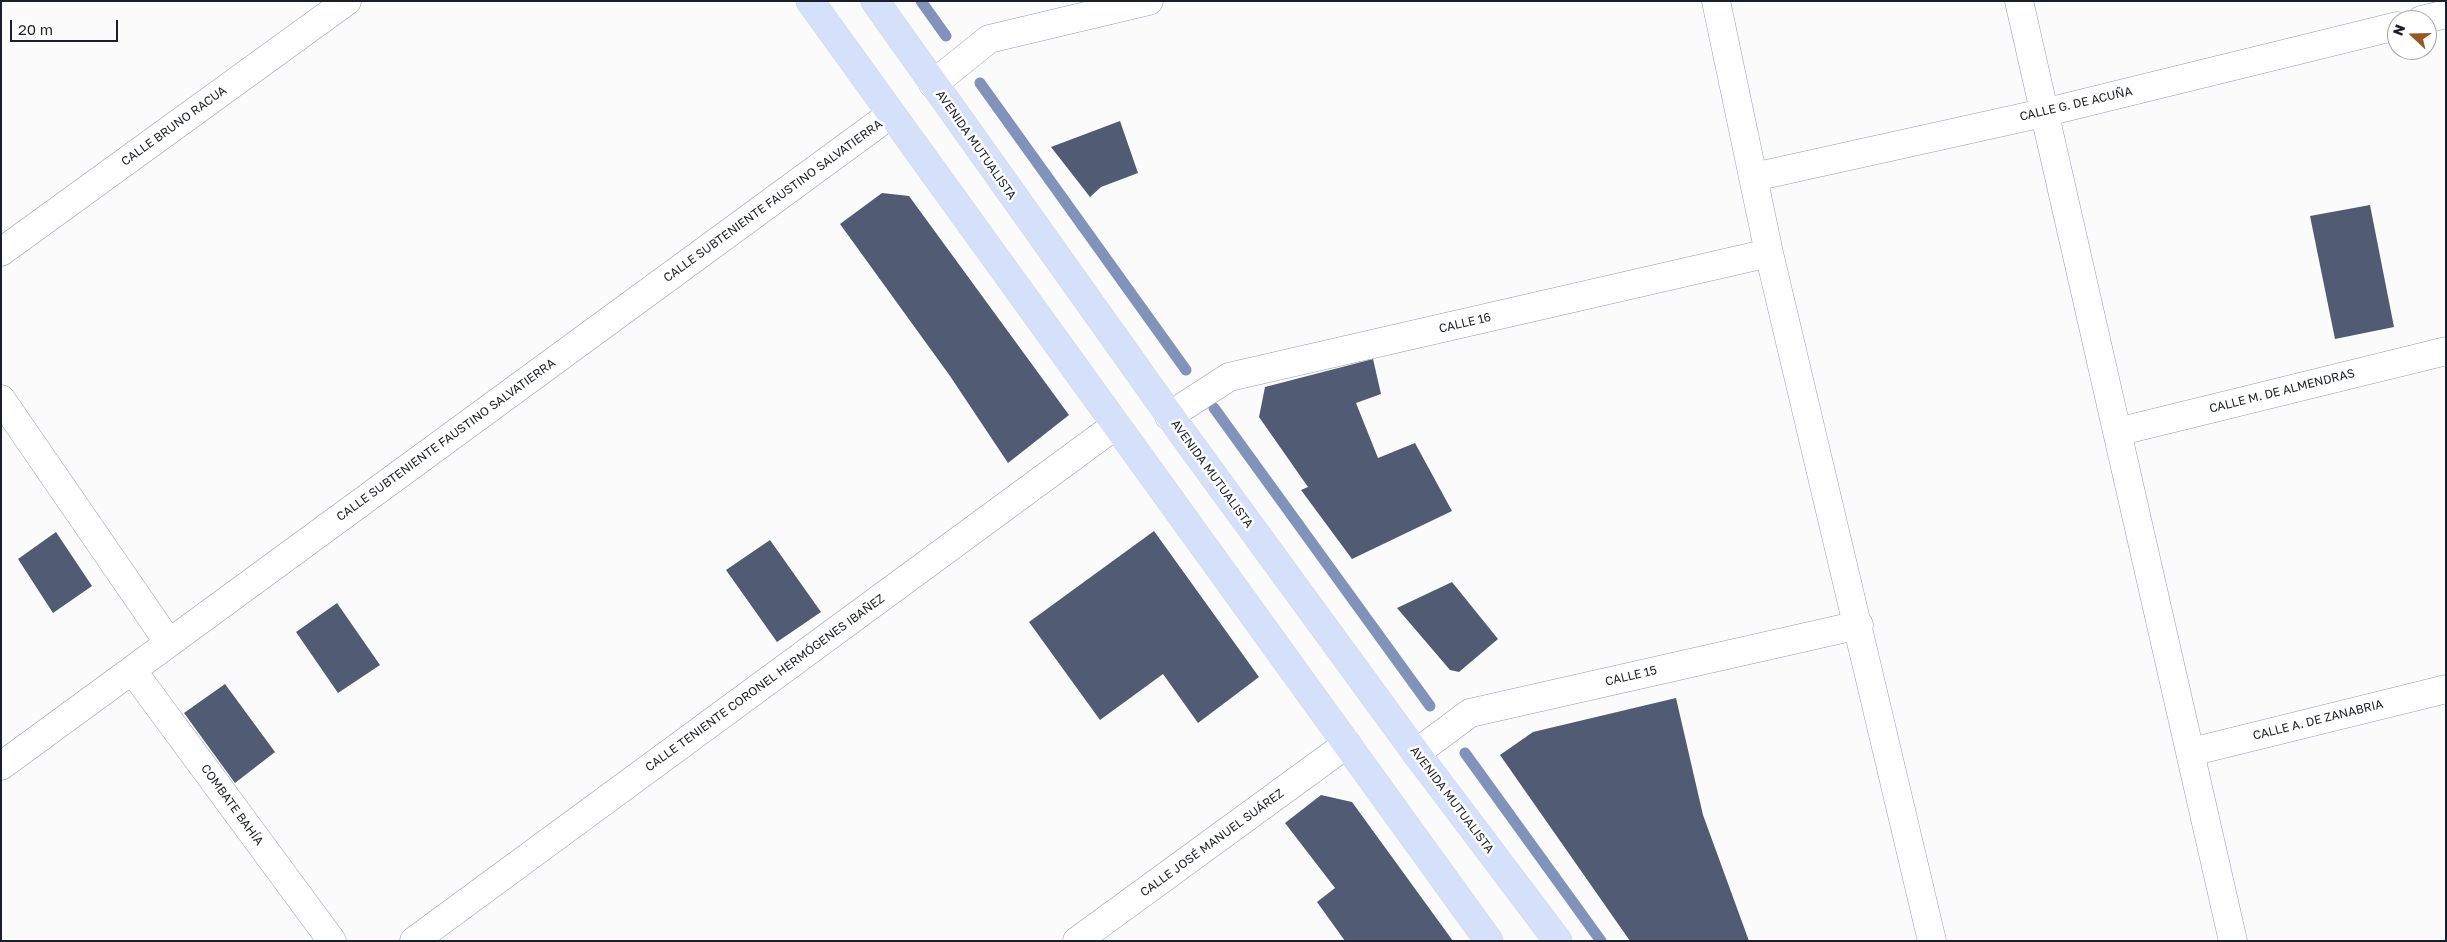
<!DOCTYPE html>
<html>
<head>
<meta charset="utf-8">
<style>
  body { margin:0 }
  #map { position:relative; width:2447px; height:942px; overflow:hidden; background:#fbfbfb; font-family:"Golos Text",sans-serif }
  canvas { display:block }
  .frame { position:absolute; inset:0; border:2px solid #1b1f29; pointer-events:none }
  .north { position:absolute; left:2387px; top:10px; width:50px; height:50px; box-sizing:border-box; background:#fff; border:1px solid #a4a5a9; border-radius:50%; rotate:291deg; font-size:14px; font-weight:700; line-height:20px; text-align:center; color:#1b1f29 }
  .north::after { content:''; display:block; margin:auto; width:18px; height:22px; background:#985822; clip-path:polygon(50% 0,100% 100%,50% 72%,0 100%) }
  .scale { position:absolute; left:10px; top:20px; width:108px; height:22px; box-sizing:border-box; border:2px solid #1b1f29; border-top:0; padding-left:6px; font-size:15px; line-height:18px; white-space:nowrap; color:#1b1f29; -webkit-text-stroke:4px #fff; paint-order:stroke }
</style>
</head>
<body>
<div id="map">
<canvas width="2447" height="942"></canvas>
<div class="frame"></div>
<div class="north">N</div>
<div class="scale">20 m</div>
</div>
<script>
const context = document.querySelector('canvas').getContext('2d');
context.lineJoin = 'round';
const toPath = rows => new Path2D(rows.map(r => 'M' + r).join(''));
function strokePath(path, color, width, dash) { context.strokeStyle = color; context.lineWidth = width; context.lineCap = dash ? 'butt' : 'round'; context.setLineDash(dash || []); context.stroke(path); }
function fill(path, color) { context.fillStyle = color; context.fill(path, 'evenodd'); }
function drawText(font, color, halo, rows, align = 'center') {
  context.font = font + ' "Golos Text",sans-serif'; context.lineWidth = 5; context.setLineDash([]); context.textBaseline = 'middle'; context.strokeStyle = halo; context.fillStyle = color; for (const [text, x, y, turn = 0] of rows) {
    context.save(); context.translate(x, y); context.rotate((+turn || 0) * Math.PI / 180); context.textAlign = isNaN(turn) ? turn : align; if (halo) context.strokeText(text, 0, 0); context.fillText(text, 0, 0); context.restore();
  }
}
strokePath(toPath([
  [921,1,946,36],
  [980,83,1186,370],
  [1214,408,1430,706],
  [1465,753,1601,941]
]), '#8192bb', 11);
fill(toPath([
  [1120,121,1138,173,1101,187,1090,197,1051,147],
  [882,193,909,196,1069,415,1008,463,950,376,840,224],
  [2370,205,2394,327,2335,339,2310,216],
  [1373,359,1381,394,1356,403,1378,458,1415,443,1452,511,1352,559,1301,490,1308,487,1259,417,1265,387],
  [1154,531,1259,677,1198,723,1163,674,1100,720,1029,622],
  [56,532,92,586,53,613,18,559],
  [770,540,821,612,777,642,726,570],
  [1452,582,1498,639,1459,672,1450,670,1397,608],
  [337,603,380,665,338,693,296,632],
  [225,684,275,752,235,783,184,713],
  [1676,698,1703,815,1749,941,1630,941,1500,755,1533,732],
  [1321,795,1352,802,1453,941,1345,941,1317,902,1335,888,1285,823]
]), '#515b73');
const minor = toPath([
  [1716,1,1769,253,1932,941],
  [2019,1,2233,941],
  [2421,20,2446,14],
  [933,84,989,39,1149,1],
  [1754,177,2043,113,2397,26],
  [1,252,347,1],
  [1,399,169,643],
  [1169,416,1229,377,1769,253],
  [2117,432,2446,351],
  [132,670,332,941],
  [2191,752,2446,689],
  [1416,753,1470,713,1859,625],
  [1,766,890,115],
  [414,941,1116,425],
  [1077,941,1347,744]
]);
const major = toPath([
  [810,1,1489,941],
  [875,1,1188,441,1416,753,1558,941]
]);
strokePath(minor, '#919db7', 29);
strokePath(major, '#d6d7d8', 29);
strokePath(minor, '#fff', 28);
strokePath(major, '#d5e0fb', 28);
drawText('12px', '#1b1f29', '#fff', [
  ["CALLE G. DE ACUÑA",2076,104,-13],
  ["CALLE BRUNO RACUA",174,126,-36],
  ["AVENIDA MUTUALISTA",976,145,55],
  ["CALLE SUBTENIENTE FAUSTINO SALVATIERRA",773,201,-36],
  ["CALLE 16",1465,323,-13],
  ["CALLE M. DE ALMENDRAS",2282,391,-14],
  ["CALLE SUBTENIENTE FAUSTINO SALVATIERRA",446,440,-36],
  ["AVENIDA MUTUALISTA",1212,474,54],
  ["CALLE 15",1631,676,-13],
  ["CALLE TENIENTE CORONEL HERMÓGENES IBAÑEZ",765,683,-36],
  ["CALLE A. DE ZANABRIA",2318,720,-14],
  ["AVENIDA MUTUALISTA",1452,800,53],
  ["COMBATE BAHÍA",232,805,54],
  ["CALLE JOSÉ MANUEL SUÁREZ",1212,843,-36]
]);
</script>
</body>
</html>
